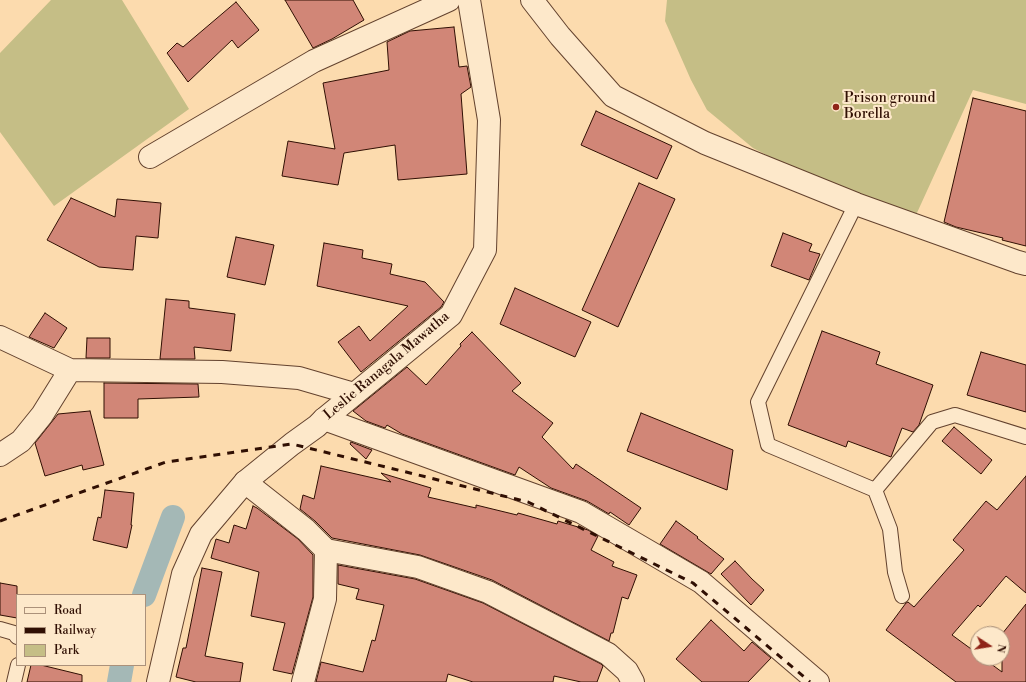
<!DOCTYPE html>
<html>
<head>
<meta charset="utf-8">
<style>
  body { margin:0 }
  #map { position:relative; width:1026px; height:682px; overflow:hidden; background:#fcdbae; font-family:"Libre Bodoni",serif }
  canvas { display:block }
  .legend { position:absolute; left:16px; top:594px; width:130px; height:72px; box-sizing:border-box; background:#fde8ca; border:1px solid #ab917a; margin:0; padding:5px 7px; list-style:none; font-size:12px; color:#300f03 }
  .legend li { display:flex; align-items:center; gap:8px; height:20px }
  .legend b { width:20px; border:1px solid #ab917a }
  .north { position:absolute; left:970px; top:626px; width:40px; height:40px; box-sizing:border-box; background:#fde8ca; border:1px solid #ab917a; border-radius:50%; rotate:102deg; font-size:11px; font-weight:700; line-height:16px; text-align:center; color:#300f03 }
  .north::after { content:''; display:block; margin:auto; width:14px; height:18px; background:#8f2418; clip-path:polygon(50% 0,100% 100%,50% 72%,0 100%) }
</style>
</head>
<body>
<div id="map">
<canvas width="1026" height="682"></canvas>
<ul class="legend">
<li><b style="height:5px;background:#fde8ca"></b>Road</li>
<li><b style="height:5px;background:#300f03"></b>Railway</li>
<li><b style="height:11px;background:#c5be86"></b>Park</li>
</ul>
<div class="north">N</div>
</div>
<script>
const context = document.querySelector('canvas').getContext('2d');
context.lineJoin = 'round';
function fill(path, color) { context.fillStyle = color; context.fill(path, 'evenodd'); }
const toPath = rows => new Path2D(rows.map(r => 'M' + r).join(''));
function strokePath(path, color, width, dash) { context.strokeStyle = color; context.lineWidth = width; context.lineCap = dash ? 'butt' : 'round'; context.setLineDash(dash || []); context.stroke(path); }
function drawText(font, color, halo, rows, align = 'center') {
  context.font = font + ' "Libre Bodoni",serif'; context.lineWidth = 4; context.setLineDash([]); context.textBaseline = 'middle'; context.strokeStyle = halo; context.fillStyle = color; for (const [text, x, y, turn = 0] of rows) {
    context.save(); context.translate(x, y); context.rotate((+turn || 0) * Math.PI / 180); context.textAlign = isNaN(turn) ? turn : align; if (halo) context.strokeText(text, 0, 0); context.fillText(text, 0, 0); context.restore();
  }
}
fill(toPath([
  [51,0,122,0,189,109,54,206,0,132,0,53],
  [667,0,1026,0,1026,104,973,90,916,215,852,199,753,148,707,110,691,80,665,21]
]), '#c5be86');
strokePath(toPath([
  [144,595,173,517],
  [119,682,122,665]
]), '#a4b8b6', 24);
const building = toPath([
  [285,0,353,0,364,20,332,39,313,48,285,0],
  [236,2,259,30,238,48,232,40,188,82,167,53,177,43,183,47,236,2],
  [454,27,459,67,467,66,471,87,461,94,467,174,398,180,395,145,344,153,338,185,282,176,288,141,335,149,323,83,389,70,387,42,410,31,454,27],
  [973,98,1026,111,1026,246,1002,240,1003,238,956,227,944,222,973,98],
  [596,111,672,146,657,179,581,145,596,111],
  [639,183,675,199,618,327,582,310,639,183],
  [71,198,115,217,117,199,161,203,158,238,136,236,133,270,99,267,47,240,71,198],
  [783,233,812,244,809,251,820,254,809,280,771,266,783,233],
  [236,237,274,245,265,285,227,277,236,237],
  [324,243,363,250,362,258,392,264,390,274,425,282,444,302,441,307,361,372,338,342,359,326,370,341,408,306,317,286,324,243],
  [515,288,591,322,575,357,500,324,515,288],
  [166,299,189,301,189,308,235,314,231,351,194,347,195,359,160,359,166,299],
  [45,313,67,328,54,348,29,337,45,313],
  [822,331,880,352,876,364,933,385,919,425,913,432,902,428,891,457,848,441,846,447,788,425,822,331],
  [472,332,521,383,512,391,553,423,542,437,573,469,576,464,641,508,629,525,610,512,609,514,587,501,551,488,519,467,515,475,402,434,387,425,385,428,366,421,353,411,407,367,426,385,461,346,460,344,472,332],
  [87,338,110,338,110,358,86,358,87,338],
  [981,352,1026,365,1026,412,967,395,981,352],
  [104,383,198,384,199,397,138,399,138,418,104,418,104,383],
  [90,411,104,465,83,470,82,465,45,476,35,443,58,414,90,411],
  [641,413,733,450,727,490,627,451,641,413],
  [954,427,992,460,981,474,942,441,954,427],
  [351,442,372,450,366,459,350,444,351,442],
  [321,466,391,482,381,473,431,488,428,497,476,508,476,505,517,515,518,513,557,524,558,521,588,530,598,536,591,550,614,562,612,566,637,575,628,599,622,597,613,633,611,633,609,641,492,580,420,555,332,538,315,521,300,509,303,495,314,499,321,466],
  [1026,476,1026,593,1006,576,980,607,978,605,952,635,978,654,978,658,983,658,1002,672,1002,634,1026,604,1026,682,956,682,886,630,906,603,908,602,914,607,964,550,953,540,986,501,997,510,1026,476],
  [105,490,134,493,131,525,132,525,127,548,93,540,98,517,101,518,105,490],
  [253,506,257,508,298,539,313,555,313,597,292,674,273,670,285,623,251,616,259,572,211,558,216,539,229,543,234,525,246,529,253,506],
  [676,521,698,537,697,538,724,559,711,574,660,544,676,521],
  [735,561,752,579,764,590,751,605,721,574,735,561],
  [338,565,415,579,483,603,601,664,603,666,597,682,581,682,554,676,553,682,473,682,448,674,446,682,316,682,321,662,363,672,372,640,375,641,384,605,356,599,359,589,338,584,338,565],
  [202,568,222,572,205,656,243,663,240,682,196,682,176,677,183,648,186,648,202,568],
  [0,583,17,586,17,618,0,615,0,583],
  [711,620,744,651,752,642,771,658,748,682,702,682,676,659,711,620],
  [31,665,41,665,82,675,82,682,27,682,31,665]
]);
fill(building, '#d18677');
strokePath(building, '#300f03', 1);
const service = toPath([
  [856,204,758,402,768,445,875,490,932,422,955,415,1026,437],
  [875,490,890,529,895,572,902,596],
  [0,629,14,633,17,637],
  [14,682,18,665]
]);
const minor = toPath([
  [532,0,560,36,613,96,705,143,856,204,1018,262,1026,264],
  [150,157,314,61,449,0],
  [0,337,70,370,222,372,299,378,354,394],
  [324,419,581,512,701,582,818,682],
  [0,455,21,441,42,415,70,370],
  [245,482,306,530,326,550,418,567,488,592,608,654,627,671,633,682],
  [303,682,325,599,326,550]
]);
const tertiary = toPath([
  [158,682,183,574,201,534,245,482,292,444,317,426,324,419,451,315,485,250,489,120,469,0]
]);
strokePath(service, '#63422e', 16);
strokePath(minor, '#63422e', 24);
strokePath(tertiary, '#63422e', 24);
strokePath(service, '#fde8ca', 14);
strokePath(minor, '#fde8ca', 22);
strokePath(tertiary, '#fde8ca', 22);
strokePath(toPath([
  [0,521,166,462,292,444,528,502,693,583,810,682]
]), '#300f03', 3, [7, 7]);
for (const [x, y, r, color] of [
  [836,107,4,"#8f2418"]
]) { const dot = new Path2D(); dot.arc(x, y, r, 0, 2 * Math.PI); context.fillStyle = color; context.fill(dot); strokePath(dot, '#fde8ca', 1.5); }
drawText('14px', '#300f03', '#fde8ca', [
  ["Prison ground",844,99],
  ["Borella",844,115]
], 'left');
drawText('14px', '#300f03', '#fde8ca', [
  ["Leslie Ranagala Mawatha",387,366,-40]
]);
</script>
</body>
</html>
